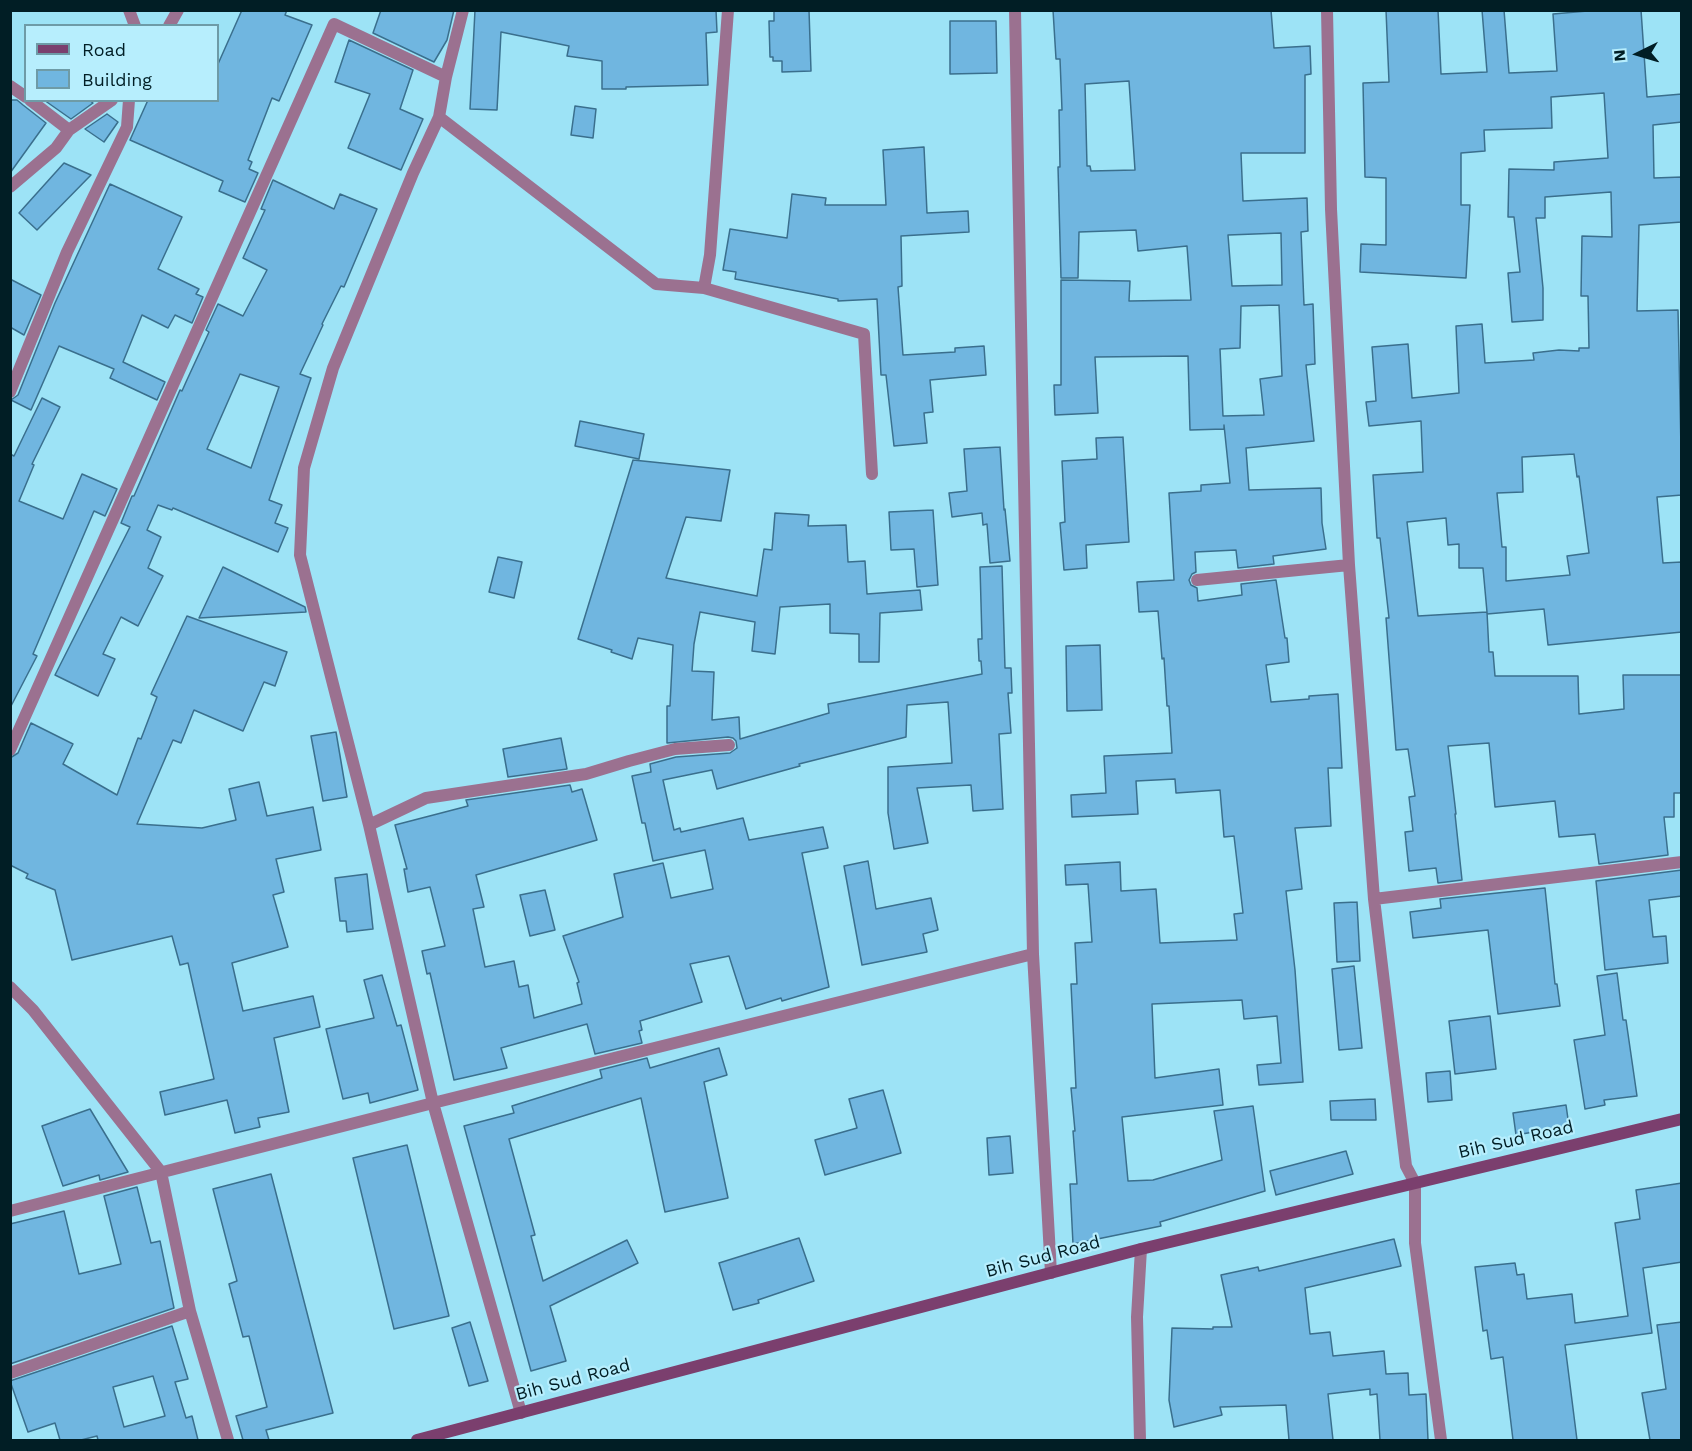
<!DOCTYPE html>
<html>
<head>
<meta charset="utf-8">
<style>
  body { margin:0 }
  #map { position:relative; width:1692px; height:1451px; overflow:hidden; background:#9de3f6; font-family:"Work Sans",sans-serif }
  canvas { display:block }
  .frame { position:absolute; inset:0; border:12px solid #011e25; pointer-events:none }
  .legend { position:absolute; left:24px; top:24px; width:195px; height:78px; box-sizing:border-box; background:#b7eefd; border:2px solid #6e9ba7; margin:0; padding:8px 10px; list-style:none; font-size:18px; color:#011e25 }
  .legend li { display:flex; align-items:center; gap:12px; height:30px }
  .legend b { width:30px; border:2px solid #6e9ba7 }
  .north { position:absolute; left:1608px; top:24px; width:60px; height:60px; -webkit-text-stroke:4px #b7eefd; paint-order:stroke; rotate:265deg; font-size:16px; font-weight:700; line-height:24px; text-align:center; color:#011e25 }
  .north::after { content:''; display:block; margin:auto; width:21px; height:27px; background:#011e25; clip-path:polygon(50% 0,100% 100%,50% 72%,0 100%) }
</style>
</head>
<body>
<div id="map">
<canvas width="1692" height="1451"></canvas>
<div class="frame"></div>
<ul class="legend">
<li><b style="height:8px;background:#7b3f6e"></b>Road</li>
<li><b style="height:16px;background:#70b6e0"></b>Building</li>
</ul>
<div class="north">N</div>
</div>
<script>
const context = document.querySelector('canvas').getContext('2d');
context.lineJoin = 'round';
function fill(path, color) { context.fillStyle = color; context.fill(path, 'evenodd'); }
const toPath = rows => new Path2D(rows.map(r => 'M' + r).join(''));
function strokePath(path, color, width, dash) { context.strokeStyle = color; context.lineWidth = width; context.lineCap = dash ? 'butt' : 'round'; context.setLineDash(dash || []); context.stroke(path); }
function drawText(font, color, halo, rows, align = 'center') {
  context.font = font + ' "Work Sans",sans-serif'; context.lineWidth = 4.5; context.setLineDash([]); context.textBaseline = 'middle'; context.strokeStyle = halo; context.fillStyle = color; for (const [text, x, y, turn = 0] of rows) {
    context.save(); context.translate(x, y); context.rotate((+turn || 0) * Math.PI / 180); context.textAlign = isNaN(turn) ? turn : align; if (halo) context.strokeText(text, 0, 0); context.fillText(text, 0, 0); context.restore();
  }
}
const building = toPath([
  [242,10,287,10,285,15,312,25,279,101,272,98,248,160,252,162,249,169,258,173,245,202,219,191,223,181,130,140,148,100,218,100,218,64,242,10],
  [381,10,454,10,447,40,434,62,373,33,381,10],
  [475,10,716,10,717,32,706,33,708,85,626,87,626,89,602,89,602,61,567,56,569,46,501,32,497,110,470,109,475,10],
  [774,10,809,10,811,71,782,72,782,61,773,61,773,57,770,57,769,21,774,21,774,10],
  [1053,10,1271,10,1274,48,1310,46,1311,74,1305,75,1305,153,1241,153,1243,201,1307,198,1308,231,1301,232,1304,305,1313,304,1315,364,1306,365,1314,441,1246,448,1249,490,1321,488,1322,523,1326,549,1273,556,1274,564,1238,568,1236,550,1195,552,1196,572,1192,574,1189,580,1191,585,1197,588,1198,601,1242,595,1241,584,1276,580,1285,638,1287,638,1289,662,1266,665,1271,702,1309,699,1309,696,1338,694,1342,768,1328,768,1331,826,1295,828,1302,889,1286,891,1295,970,1303,1082,1259,1085,1257,1065,1281,1063,1277,1016,1244,1019,1242,1000,1152,1004,1155,1078,1219,1069,1223,1105,1122,1117,1128,1181,1153,1180,1222,1160,1214,1111,1253,1106,1265,1191,1160,1222,1161,1226,1073,1244,1070,1184,1077,1184,1073,1131,1075,1131,1071,1088,1076,1088,1071,984,1077,984,1075,943,1092,942,1088,884,1066,885,1065,865,1120,862,1121,891,1156,889,1160,943,1237,940,1234,914,1243,913,1234,836,1224,837,1220,790,1176,793,1175,779,1136,781,1138,814,1072,817,1071,795,1106,793,1104,756,1172,753,1169,706,1167,706,1164,658,1162,659,1158,611,1139,612,1137,582,1174,580,1169,493,1201,491,1201,485,1230,483,1224,425,1224,429,1190,430,1188,356,1095,357,1098,413,1055,415,1054,385,1061,385,1061,280,1130,281,1129,301,1191,300,1187,246,1138,251,1136,230,1079,232,1078,278,1061,278,1058,167,1060,167,1059,110,1062,110,1060,59,1056,59,1053,10],
  [1129,81,1135,170,1091,171,1090,166,1087,166,1085,84,1129,81],
  [1281,233,1282,285,1232,286,1228,235,1281,233],
  [1279,305,1282,376,1260,379,1264,415,1223,416,1220,349,1240,348,1241,306,1279,305],
  [1386,10,1438,10,1441,74,1487,72,1482,10,1504,10,1509,73,1557,71,1553,14,1599,10,1641,10,1647,97,1682,94,1682,122,1653,125,1654,178,1682,177,1682,222,1639,225,1637,311,1678,310,1682,495,1657,497,1663,563,1682,562,1682,632,1548,645,1544,609,1487,614,1487,612,1489,652,1493,652,1495,676,1578,676,1579,714,1624,709,1623,675,1682,675,1682,793,1674,793,1674,817,1664,817,1668,855,1599,864,1595,834,1559,837,1555,801,1495,807,1489,743,1448,746,1456,814,1455,814,1462,880,1438,883,1436,868,1409,871,1405,832,1413,831,1409,797,1415,796,1408,749,1396,750,1386,618,1389,618,1380,538,1377,538,1373,475,1423,472,1421,421,1369,426,1366,402,1376,401,1372,347,1408,344,1412,398,1459,393,1456,326,1482,324,1485,363,1534,360,1533,353,1559,350,1579,351,1579,348,1589,348,1588,296,1581,296,1582,236,1612,237,1611,192,1545,197,1545,218,1536,218,1543,288,1543,320,1512,322,1508,273,1520,272,1514,217,1508,217,1509,169,1554,170,1554,162,1608,158,1604,93,1551,97,1552,128,1484,130,1485,151,1461,153,1461,205,1470,205,1466,278,1360,272,1361,244,1386,245,1386,178,1365,177,1363,83,1389,82,1386,10],
  [1574,454,1577,477,1579,476,1589,553,1567,556,1570,575,1506,581,1506,547,1502,547,1497,493,1523,492,1522,457,1574,454],
  [1446,518,1448,545,1459,544,1459,568,1483,568,1487,612,1418,616,1407,522,1446,518],
  [950,21,996,21,997,73,950,74,950,21],
  [349,40,413,70,400,109,423,119,401,170,348,148,370,94,335,82,349,40],
  [10,100,17,100,23,105,46,123,10,173,10,100],
  [44,100,89,100,93,103,71,119,44,100],
  [575,106,596,109,593,138,571,135,575,106],
  [107,114,118,122,104,142,85,129,107,114],
  [924,147,927,213,968,211,969,232,901,236,902,286,898,287,903,355,955,352,955,348,984,346,986,375,930,380,933,412,924,413,927,443,894,446,886,375,881,375,877,299,838,301,838,299,735,279,736,272,723,270,730,229,787,238,792,194,826,198,825,205,886,205,883,150,924,147],
  [64,163,91,175,37,230,19,213,64,163],
  [273,180,334,209,340,194,377,209,344,287,341,286,322,324,323,325,300,374,311,378,269,500,282,505,275,523,288,528,278,552,173,508,172,510,158,505,147,530,161,537,148,568,163,576,138,626,121,617,103,654,115,659,98,696,55,675,130,527,121,523,132,496,134,496,180,390,182,391,186,382,209,332,206,330,218,304,243,316,267,270,243,258,265,210,261,209,273,180],
  [240,374,279,387,251,468,207,449,240,374],
  [110,184,182,217,158,269,199,289,196,294,203,297,192,323,175,315,168,328,142,315,123,362,165,382,157,400,110,378,114,369,59,346,31,410,11,400,18,395,55,303,110,184],
  [10,279,41,295,24,335,10,327,10,279],
  [42,398,60,407,32,464,34,465,19,501,63,519,82,474,117,489,105,516,94,511,33,654,37,656,10,708,10,454,14,456,42,398],
  [580,421,644,434,639,459,575,446,580,421],
  [1123,437,1129,542,1086,545,1087,568,1064,570,1060,523,1065,522,1062,461,1097,459,1096,438,1123,437],
  [1000,447,1004,510,1005,509,1010,561,990,563,987,524,983,525,982,513,952,517,949,493,967,491,964,449,1000,447],
  [633,460,730,470,721,521,686,517,666,578,757,596,764,549,772,550,775,513,809,515,808,526,846,525,848,562,865,561,867,594,920,590,922,610,880,613,879,662,859,662,859,634,830,633,830,604,780,607,775,654,752,651,755,622,700,612,694,644,692,671,714,672,712,720,739,717,740,739,829,713,828,704,982,674,981,661,979,661,978,639,982,639,980,567,1002,566,1005,668,1011,668,1012,693,1008,693,1011,733,999,734,1003,809,973,811,971,785,917,788,928,843,894,849,888,813,888,767,952,763,948,702,907,705,906,737,799,764,800,766,717,789,712,770,663,780,674,830,680,828,681,832,743,818,749,840,823,827,828,848,802,853,829,987,782,1001,781,998,746,1009,729,956,690,964,702,1002,640,1021,642,1030,639,1031,642,1043,595,1054,587,1024,501,1048,507,1068,454,1080,430,973,427,974,422,951,445,946,430,887,408,892,404,869,407,869,395,825,468,806,466,800,570,785,572,792,582,789,597,840,476,875,484,907,473,909,485,967,514,961,519,987,528,985,534,1018,582,1004,577,983,579,982,563,936,623,917,614,874,663,863,671,898,713,889,705,850,653,861,645,823,642,823,632,776,651,772,650,764,676,757,730,753,737,748,736,741,733,738,728,737,667,743,667,706,670,706,673,645,638,638,632,659,611,652,612,650,578,639,633,460],
  [933,510,938,585,917,587,914,549,891,550,889,512,933,510],
  [498,557,522,562,514,598,489,592,498,557],
  [223,567,305,607,306,612,199,618,223,567],
  [187,616,287,652,275,686,264,682,243,731,194,710,181,743,173,740,137,824,202,828,236,820,229,789,259,782,267,816,313,807,321,850,276,859,284,892,273,895,288,947,232,963,243,1011,313,996,320,1027,274,1038,289,1112,258,1118,260,1127,235,1133,227,1100,165,1115,160,1092,214,1079,188,963,180,965,172,936,72,960,55,890,26,878,28,874,10,865,10,758,18,753,31,723,73,744,63,764,117,795,138,738,141,739,157,697,151,694,187,616],
  [1100,645,1102,710,1067,711,1066,646,1100,645],
  [336,732,347,797,323,801,311,736,336,732],
  [561,738,567,769,508,777,503,749,561,738],
  [868,861,876,909,931,898,938,930,923,934,927,952,862,965,844,866,868,861],
  [1682,870,1682,896,1649,900,1653,937,1666,936,1668,963,1605,970,1596,881,1682,870],
  [367,874,373,929,347,932,346,921,340,921,335,878,367,874],
  [1545,888,1555,984,1557,984,1560,1006,1498,1014,1488,930,1413,938,1410,912,1441,908,1440,899,1545,888],
  [545,890,555,930,530,936,520,895,545,890],
  [1357,902,1360,961,1337,962,1334,903,1357,902],
  [1354,966,1362,1048,1339,1050,1332,969,1354,966],
  [1617,973,1623,1020,1626,1020,1637,1096,1604,1100,1605,1105,1585,1109,1574,1040,1605,1035,1597,976,1617,973],
  [382,975,397,1026,401,1025,418,1090,370,1103,368,1093,343,1099,326,1029,374,1018,364,980,382,975],
  [1490,1016,1496,1069,1455,1074,1449,1021,1490,1016],
  [719,1048,727,1075,704,1082,728,1198,665,1212,641,1098,509,1139,535,1235,531,1236,543,1281,627,1240,638,1263,550,1306,566,1361,531,1371,464,1126,514,1113,512,1106,602,1078,600,1070,647,1058,650,1068,719,1048],
  [1450,1071,1452,1100,1428,1102,1426,1073,1450,1071],
  [883,1090,901,1153,825,1175,815,1140,857,1128,849,1099,883,1090],
  [1375,1099,1376,1120,1331,1120,1330,1101,1375,1099],
  [1566,1105,1569,1126,1516,1135,1513,1113,1566,1105],
  [90,1109,128,1172,100,1180,99,1175,63,1186,42,1126,90,1109],
  [1010,1136,1013,1173,989,1175,987,1138,1010,1136],
  [407,1145,449,1316,394,1329,353,1158,407,1145],
  [1346,1151,1353,1174,1276,1195,1270,1171,1346,1151],
  [271,1174,333,1413,266,1430,269,1440,243,1440,236,1416,267,1407,249,1336,243,1337,229,1284,237,1281,213,1189,271,1174],
  [1682,1183,1682,1262,1643,1268,1652,1333,1565,1345,1577,1440,1513,1440,1503,1357,1491,1359,1487,1330,1483,1331,1475,1267,1515,1263,1517,1275,1524,1274,1527,1299,1572,1294,1575,1323,1628,1316,1615,1223,1640,1219,1636,1190,1682,1183],
  [137,1187,151,1243,160,1241,174,1308,10,1364,10,1224,64,1211,79,1274,121,1264,104,1196,137,1187],
  [799,1238,814,1281,758,1300,759,1303,733,1310,719,1263,799,1238],
  [1394,1239,1401,1266,1305,1288,1310,1334,1330,1332,1333,1356,1384,1351,1386,1374,1408,1373,1409,1395,1426,1394,1428,1440,1380,1440,1377,1394,1370,1395,1370,1389,1328,1394,1333,1440,1289,1440,1286,1405,1220,1407,1222,1415,1174,1427,1169,1400,1172,1328,1213,1329,1213,1327,1232,1327,1221,1275,1258,1267,1259,1271,1394,1239],
  [470,1322,488,1381,469,1386,452,1328,470,1322],
  [1682,1322,1682,1440,1650,1440,1642,1393,1666,1389,1657,1325,1682,1322],
  [172,1326,188,1379,175,1382,186,1418,192,1416,198,1440,98,1440,97,1436,81,1440,60,1440,55,1423,28,1432,10,1381,172,1326],
  [153,1376,165,1416,124,1427,113,1387,153,1376]
]);
fill(building, '#70b6e0');
strokePath(building, '#3a6f8d', 1.5);
strokePath(toPath([
  [129,10,135,26],
  [463,10,446,77,439,117,413,173,333,368,304,468,300,555,369,825,433,1103,521,1413],
  [1015,10,1033,954,1051,1273],
  [1327,10,1331,209,1349,565,1374,899,1406,1166,1415,1183,1415,1243,1441,1440],
  [169,26,178,10],
  [10,86,26,97],
  [30,100,69,130,112,100],
  [439,117,656,284,704,288,710,255,728,10],
  [10,187,56,148,69,130],
  [704,288,864,334,872,474],
  [10,392,67,252,127,127,129,100],
  [1197,580,1349,565],
  [10,750,334,24,446,77],
  [369,825,426,798,586,774,629,761,675,749,729,745],
  [1374,899,1682,862],
  [10,987,33,1010,161,1172,190,1311,228,1440],
  [10,1211,433,1103,1033,954],
  [10,1373,190,1311],
  [1140,1440,1137,1317,1141,1249]
]), '#9b7190', 12);
strokePath(toPath([
  [417,1440,1141,1249,1682,1119]
]), '#7b3f6e', 12);
drawText('18px', '#011e25', '#b7eefd', [
  ["Bih Sud Road",1516,1140,-13],
  ["Bih Sud Road",1043,1257,-15],
  ["Bih Sud Road",573,1380,-15]
]);
</script>
</body>
</html>
